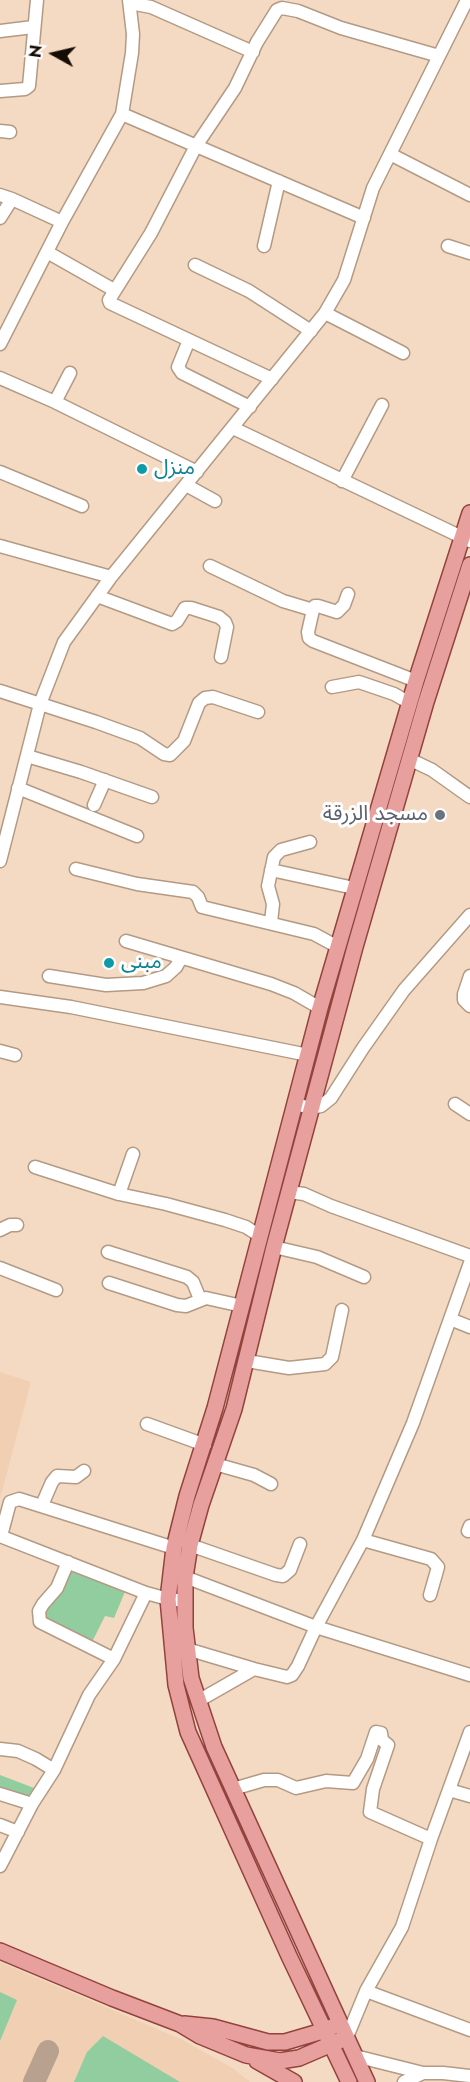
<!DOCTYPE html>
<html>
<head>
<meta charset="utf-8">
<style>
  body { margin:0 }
  #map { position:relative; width:470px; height:2082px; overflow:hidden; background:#f5dac3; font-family:Jost,sans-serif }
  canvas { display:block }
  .north { position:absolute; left:24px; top:24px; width:60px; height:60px; -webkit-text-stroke:4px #fff; paint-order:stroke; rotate:278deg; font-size:16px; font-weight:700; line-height:24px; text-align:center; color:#150c05 }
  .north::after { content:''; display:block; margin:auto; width:21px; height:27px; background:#150c05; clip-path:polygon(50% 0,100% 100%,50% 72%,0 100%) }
</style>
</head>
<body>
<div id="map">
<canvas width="470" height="2082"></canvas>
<div class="north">N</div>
</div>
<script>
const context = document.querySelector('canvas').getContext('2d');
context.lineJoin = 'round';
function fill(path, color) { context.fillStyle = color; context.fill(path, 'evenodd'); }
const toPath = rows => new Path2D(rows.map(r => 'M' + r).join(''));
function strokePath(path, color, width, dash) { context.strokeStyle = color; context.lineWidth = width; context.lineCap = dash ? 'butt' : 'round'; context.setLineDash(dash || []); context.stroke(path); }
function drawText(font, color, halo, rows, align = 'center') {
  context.font = font + ' Jost,"Noto Sans Arabic",sans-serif'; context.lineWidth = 6; context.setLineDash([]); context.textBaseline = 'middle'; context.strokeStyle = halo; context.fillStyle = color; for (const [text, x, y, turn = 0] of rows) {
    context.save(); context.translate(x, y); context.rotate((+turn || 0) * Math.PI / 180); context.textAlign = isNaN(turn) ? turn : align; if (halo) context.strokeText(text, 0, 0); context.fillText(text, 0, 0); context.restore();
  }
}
fill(toPath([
  [0,1372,31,1382,0,1499],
  [0,1962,183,2040,234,2069,250,2082,0,2082]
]), '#f0cfb2');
fill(toPath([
  [68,1562,127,1587,114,1618,105,1616,89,1648,41,1623,39,1611],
  [0,1775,42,1791,37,1798,0,1787],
  [0,1992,17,2000,0,2041],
  [103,2036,180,2082,74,2082,87,2052]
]), '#92cda0');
strokePath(toPath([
  [34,2082,48,2051]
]), '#b8a28f', 22);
const minor = toPath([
  [130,3,151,7,253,52],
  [0,31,33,27],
  [0,91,25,89,29,86,37,0],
  [122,114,364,218],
  [0,131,10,132],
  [390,154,470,195],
  [0,195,12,199],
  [0,218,12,199,62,222],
  [264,246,279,181],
  [448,246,470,253],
  [47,252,114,290],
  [195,265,249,291,311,331],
  [325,313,403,353],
  [189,340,178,367,182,373,250,407],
  [0,344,62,222,122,114,132,53,133,34,129,0],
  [0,378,55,402,70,373],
  [272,379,110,303,109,300,151,233,196,146,235,88,257,42,277,10,282,8,298,11,341,28,439,56],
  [55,402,197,472],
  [233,428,470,541],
  [0,472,82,506],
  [342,481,382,405],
  [186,485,215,501],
  [0,546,111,577],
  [210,566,283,601,313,610,308,632,309,638,313,641,416,681],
  [97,596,172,624,177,621,185,608,191,608,219,617,225,622,227,627,221,657],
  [313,610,315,606,318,606,337,612,344,605,348,594],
  [332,687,359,682,394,694,410,703],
  [0,691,96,722,140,738,164,754,170,755,184,741,199,703,205,698,213,697,258,712],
  [27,756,81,772,152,797],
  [409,759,432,770,470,797],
  [18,788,137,836],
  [94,805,105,780],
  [0,861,40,704,64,642,111,577,325,313,344,280,373,188,467,0],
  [76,869,137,884,193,892,198,897,202,907,314,934,338,947],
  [271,870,354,888],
  [271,922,273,904,268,886,274,857,281,850,310,842],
  [126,941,271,984,294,993,320,1008],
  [49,976,106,985,143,983,166,976,176,967,181,958],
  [470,976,464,994,464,1000,470,1006],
  [0,997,71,1007,308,1055],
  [0,1051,15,1055],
  [295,1104,311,1108,321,1106,331,1098,363,1048,404,990,470,915],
  [455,1104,470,1114],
  [35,1167,119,1194,166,1204,225,1220,246,1227,260,1236],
  [289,1192,304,1194,331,1206,470,1256],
  [119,1194,133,1154],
  [0,1230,10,1225,17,1225],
  [274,1247,317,1257,364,1277],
  [108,1252,187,1277,193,1282,200,1299],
  [0,1268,56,1290],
  [109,1283,177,1305,186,1306,206,1298,242,1306],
  [450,1319,470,1327],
  [247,1361,289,1368,325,1364,332,1357,342,1310],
  [147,1424,205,1445],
  [215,1464,254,1475,271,1484],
  [42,1505,52,1482,57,1476,76,1477,84,1471],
  [468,1531,470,1526],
  [0,1536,146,1593],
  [1,1536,10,1502,19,1499,174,1548],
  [363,1540,431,1559,438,1567,430,1595],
  [190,1545,276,1575,283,1576,290,1570,300,1544],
  [68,1562,57,1588,43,1604,39,1611,40,1622,114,1659],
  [185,1577,316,1627,363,1540,413,1423,470,1263],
  [187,1649,254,1669,287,1677,292,1675,298,1666,316,1627,470,1675],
  [198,1701,254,1669],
  [0,1749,18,1751,36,1759,54,1770],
  [233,1789,264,1780,278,1780,296,1788,326,1781,353,1783,367,1759,376,1732,381,1733,382,1740,388,1745,373,1789,370,1812,431,1839],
  [449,1790,470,1796],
  [0,1794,32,1804],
  [0,1825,18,1832],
  [0,1866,32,1804,54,1770,89,1695,114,1659,146,1593,168,1599,185,1601],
  [366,1991,470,2030],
  [347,2037,366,1991,402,1927,431,1839,470,1732],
  [355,2056,423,2073,443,2073,470,2076],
  [404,2082,423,2073]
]);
const major = toPath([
  [0,1951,112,1998,180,2024,200,2036,246,2055,280,2061,299,2058,341,2040],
  [184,2024,213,2027,268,2042,285,2042,326,2030,332,2027],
  [257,2061,294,2082],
  [349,2082,289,1956,188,1732,176,1685,168,1599,174,1548,187,1496,215,1408,320,1008,416,681,470,513],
  [367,2082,214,1747,191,1678,185,1628,185,1577,190,1545,201,1505,234,1409,274,1247,355,947,426,702,470,565]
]);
strokePath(minor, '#b39a84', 15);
strokePath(major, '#93433e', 18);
strokePath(minor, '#fff', 12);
strokePath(major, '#e7a09d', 15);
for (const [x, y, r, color] of [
  [142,469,6,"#0f9aa8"],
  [440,815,6,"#6b7280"],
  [109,963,6,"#0f9aa8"]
]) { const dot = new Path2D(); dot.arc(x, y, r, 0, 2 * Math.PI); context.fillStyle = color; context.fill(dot); strokePath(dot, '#fff', 2); }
drawText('21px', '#0d838f', '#fff', [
  ["منزل",154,469],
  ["مبنى",121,963]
], 'left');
drawText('21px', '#5b616d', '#fff', [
  ["مسجد الزرقة",428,815]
], 'right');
</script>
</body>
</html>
